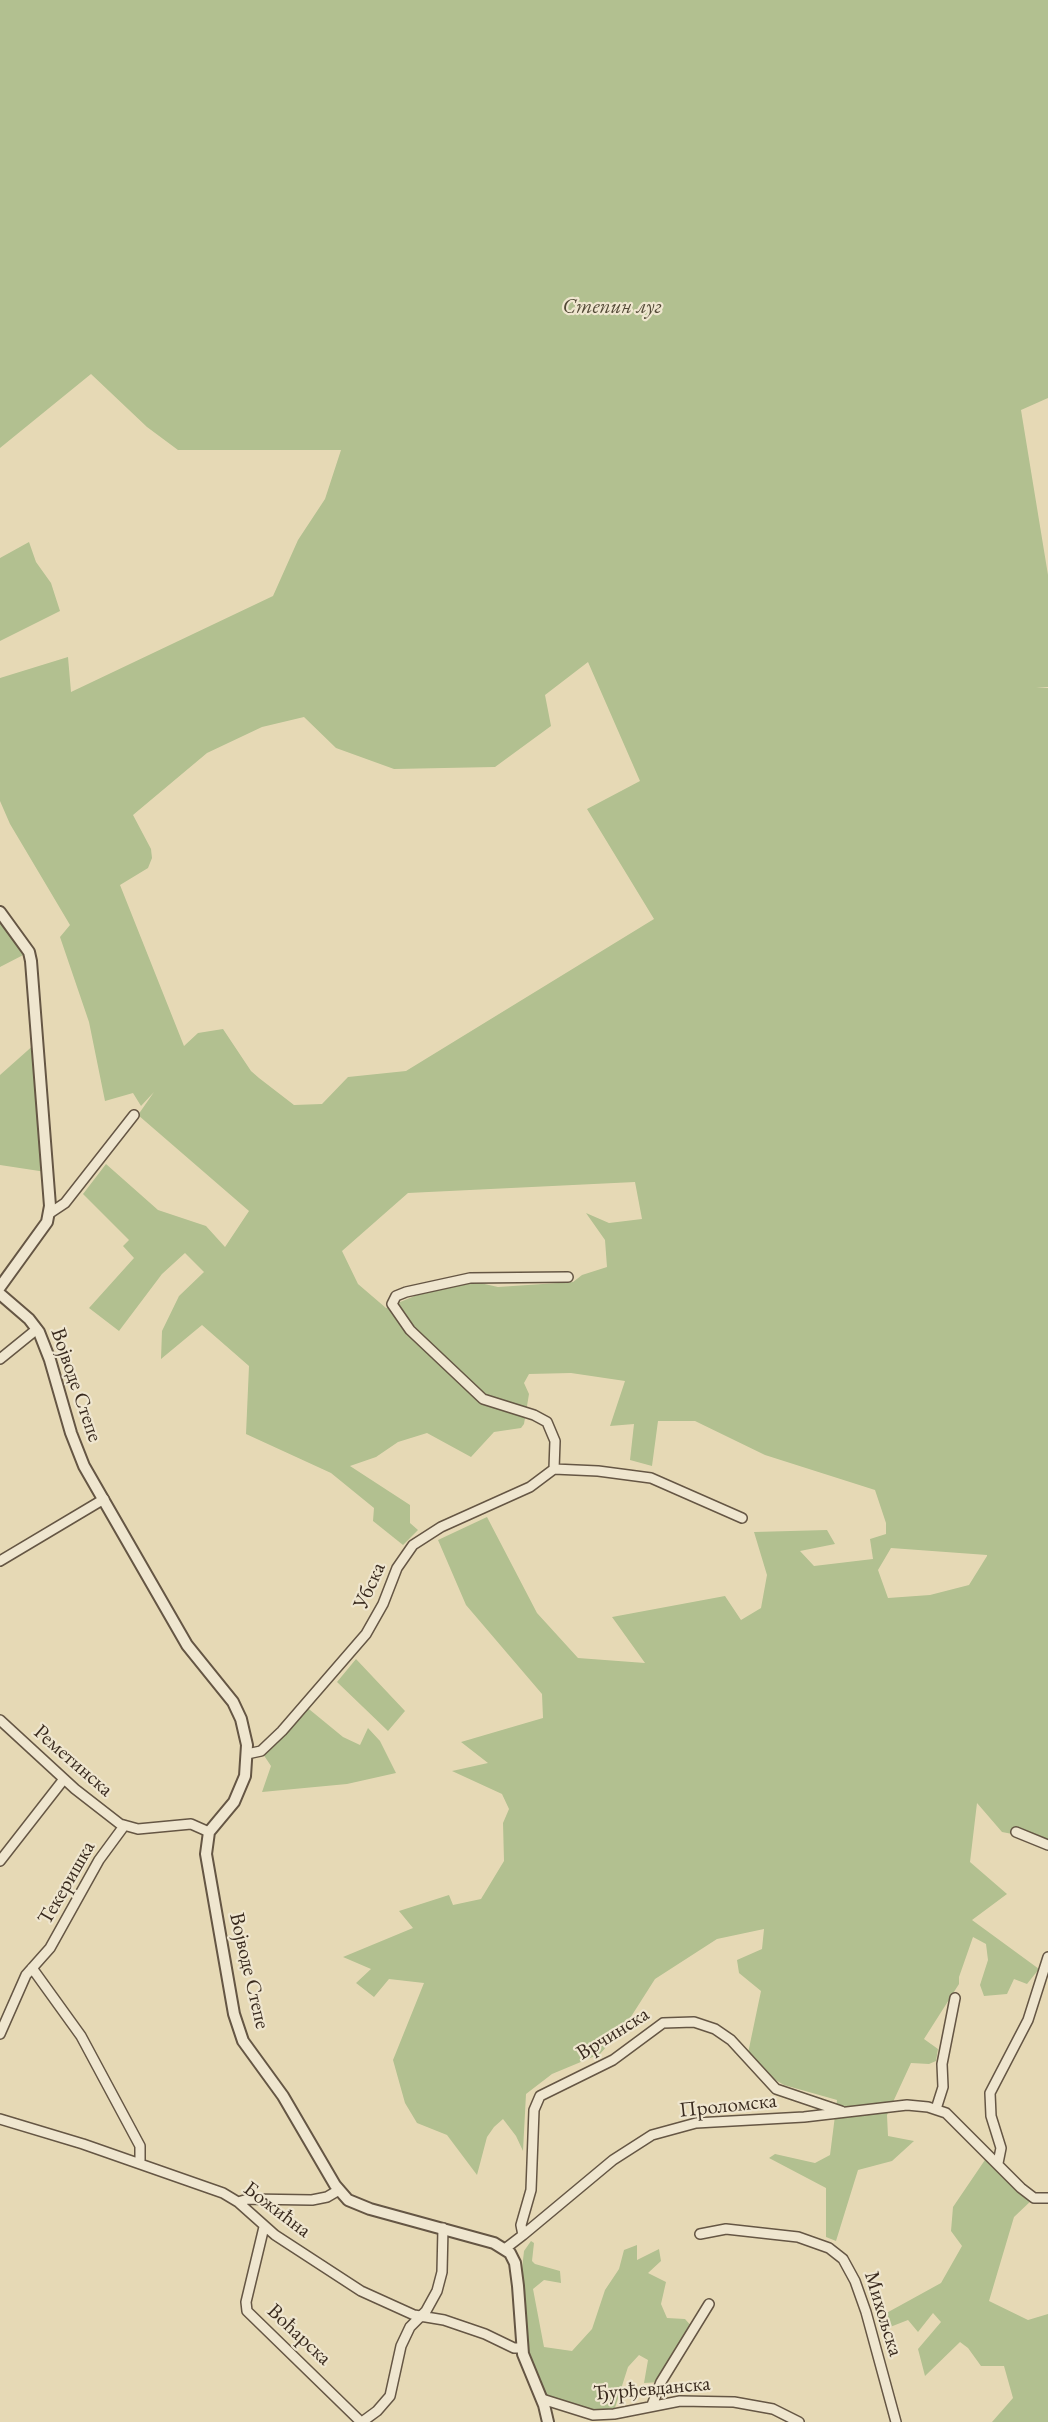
<!DOCTYPE html>
<html>
<head>
<meta charset="utf-8">
<style>
  body { margin:0 }
  canvas { display:block; background:#e6d9b5 }
</style>
</head>
<body>
<canvas width="1048" height="2422"></canvas>
<script>
const context = document.querySelector('canvas').getContext('2d');
context.lineJoin = 'round';
function fill(path, color) { context.fillStyle = color; context.fill(path, 'evenodd'); }
const toPath = rows => new Path2D(rows.map(r => 'M' + r).join(''));
function strokePath(path, color, width, dash) { context.strokeStyle = color; context.lineWidth = width; context.lineCap = dash ? 'butt' : 'round'; context.setLineDash(dash || []); context.stroke(path); }
function drawText(font, color, halo, rows, align = 'center') {
  context.font = font + ' "EB Garamond",serif'; context.lineWidth = 4.5; context.setLineDash([]); context.textBaseline = 'middle'; context.strokeStyle = halo; context.fillStyle = color; for (const [text, x, y, turn = 0] of rows) {
    context.save(); context.translate(x, y); context.rotate((+turn || 0) * Math.PI / 180); context.textAlign = isNaN(turn) ? turn : align; if (halo) context.strokeText(text, 0, 0); context.fillText(text, 0, 0); context.restore();
  }
}
fill(toPath([
  [0,0,1048,0,1048,398,1021,410,1048,575,1048,687,1036,688,1048,688,1048,1841,1002,1832,977,1803,970,1862,1007,1894,972,1920,1039,1969,1027,1984,1014,1979,1007,1994,984,1996,980,1985,988,1960,986,1944,973,1937,959,1977,959,1984,924,2039,938,2049,936,2061,929,2064,911,2063,887,2115,888,2136,914,2141,892,2161,858,2170,836,2241,826,2237,826,2188,769,2158,775,2154,815,2163,830,2155,837,2100,784,2085,757,2069,747,2058,761,1991,739,1973,737,1960,762,1949,764,1929,717,1939,655,1979,627,2023,600,2054,552,2074,526,2094,523,2151,516,2136,503,2119,494,2127,487,2137,477,2175,447,2135,417,2123,405,2103,393,2060,424,1983,389,1979,374,1997,356,1983,371,1969,343,1957,413,1928,399,1911,449,1895,453,1905,481,1899,504,1861,503,1823,509,1809,502,1794,452,1771,488,1763,461,1742,543,1718,542,1694,466,1605,438,1540,487,1517,537,1613,578,1658,645,1663,612,1617,725,1596,741,1620,761,1608,767,1575,754,1532,827,1530,835,1544,800,1551,814,1566,873,1559,870,1539,886,1534,886,1523,875,1490,765,1455,695,1421,658,1421,652,1466,630,1460,634,1424,610,1426,625,1381,571,1373,529,1374,524,1383,529,1394,524,1424,521,1428,494,1432,471,1457,427,1433,398,1442,376,1457,350,1466,410,1505,410,1523,418,1530,403,1545,373,1521,374,1508,331,1473,246,1434,249,1366,202,1325,161,1359,162,1331,179,1296,204,1272,185,1253,162,1274,119,1331,89,1308,134,1258,123,1246,129,1240,83,1194,106,1164,158,1210,206,1226,225,1247,249,1211,138,1115,154,1092,141,1106,133,1093,105,1101,89,1022,60,937,70,925,10,824,0,801,0,678,68,657,71,692,273,596,298,540,325,499,341,450,178,450,147,427,91,374,0,448],
  [588,662,640,781,587,809,654,919,406,1071,348,1077,322,1104,294,1105,259,1078,251,1071,223,1029,198,1033,184,1046,120,885,148,868,152,858,151,849,133,815,207,753,262,727,304,717,336,748,394,769,495,767,551,726,545,695],
  [635,1182,642,1219,609,1223,586,1213,605,1240,607,1267,582,1275,573,1282,498,1287,471,1281,424,1292,386,1308,358,1284,342,1251,408,1193],
  [891,1548,987,1555,987,1556,969,1585,930,1595,888,1598,878,1570],
  [29,542,36,562,51,583,60,611,0,641,0,558],
  [0,912,29,952,0,967],
  [36,1043,46,1172,0,1165,0,1075],
  [356,1659,405,1711,388,1731,337,1682],
  [304,1705,343,1737,360,1745,368,1728,380,1741,396,1773,347,1784,262,1792,271,1766,261,1751],
  [989,2154,1034,2198,1014,2217,989,2301,1028,2320,1048,2314,1048,2422,992,2422,1013,2398,1004,2366,981,2366,968,2348,960,2342,925,2376,918,2349,941,2322,933,2313,918,2332,908,2320,885,2329,881,2316,941,2283,962,2246,951,2231,953,2207],
  [531,2241,534,2243,532,2261,535,2264,560,2271,561,2283,544,2280,533,2289,544,2347,572,2351,592,2329,605,2290,619,2269,624,2250,637,2245,637,2260,659,2249,661,2261,648,2273,666,2282,661,2304,667,2318,685,2319,694,2329,661,2382,644,2383,648,2360,639,2355,628,2367,613,2414,593,2415,546,2398,533,2372,526,2347,521,2278,524,2251]
]), '#b2c090');
const minor = toPath([
  [50,1213,65,1203,134,1115],
  [0,1359,37,1329],
  [554,1469,555,1441,547,1422,534,1415,483,1399,410,1330,392,1304,396,1296,406,1292,470,1278,568,1277],
  [0,1561,104,1499],
  [0,1720,75,1789,120,1824,138,1829,191,1824,209,1832],
  [247,1754,261,1751,282,1731,366,1634,383,1604,397,1568,413,1545,441,1527,530,1487,554,1469,598,1471,651,1478,742,1518],
  [1016,1832,1048,1845],
  [0,1861,64,1779],
  [32,1968,81,2036,140,2146,140,2163],
  [0,2034,26,1975,50,1948,99,1860,124,1826],
  [936,2109,943,2087,942,2064,955,1998],
  [0,2119,83,2144,223,2193,238,2202,275,2235,361,2291,414,2315,444,2320,485,2334,514,2348,522,2348],
  [998,2163,1001,2148,991,2116,990,2093,1028,2020,1048,1957],
  [238,2202,248,2199,312,2200,327,2197,339,2190],
  [264,2227,246,2302,247,2311,361,2422],
  [700,2234,726,2229,798,2237,829,2248,843,2259,855,2281,866,2312,896,2422],
  [523,2235,613,2160,652,2135,696,2123,804,2117,907,2105,928,2107,946,2113,1021,2188,1034,2198,1048,2198],
  [506,2248,523,2235,521,2225,531,2190,534,2110,540,2096,613,2060,663,2023,694,2022,715,2029,731,2040,776,2089,841,2111],
  [542,2399,593,2415,614,2414,680,2401,734,2402,773,2409,799,2422],
  [652,2405,661,2382,709,2304],
  [362,2422,377,2411,390,2396,401,2346,410,2327,426,2311,437,2291,442,2272,443,2228]
]);
const tertiary = toPath([
  [0,912,29,952,31,961,50,1206,47,1222,0,1287],
  [0,1294,29,1319,39,1332,50,1360,71,1433,84,1466,187,1645,233,1702,241,1719,247,1745,245,1776,234,1802,209,1832,206,1854,234,2014,243,2041,283,2096,335,2185,348,2200,370,2209,494,2243,510,2253,515,2263,518,2286,523,2354,544,2405,548,2422]
]);
strokePath(minor, '#655644', 12);
strokePath(tertiary, '#655644', 14);
strokePath(minor, '#efe6cf', 9);
strokePath(tertiary, '#efe6cf', 10);
drawText('italic 21px', '#524936', '#efe6cf', [
  ["Степин луг",612,307]
]);
drawText('21px', '#3a2b1f', '#efe6cf', [
  ["Војводе Степе",76,1385,71],
  ["Убска",370,1586,-66],
  ["Реметинска",73,1761,41],
  ["Текеришка",67,1883,-60],
  ["Војводе Степе",249,1971,77],
  ["Врчинска",613,2034,-32],
  ["Проломска",728,2106,-6],
  ["Божићна",277,2210,37],
  ["Михољска",883,2314,73],
  ["Воћарска",299,2335,43],
  ["Ђурђевданска",652,2389,-5]
]);
</script>
</body>
</html>
